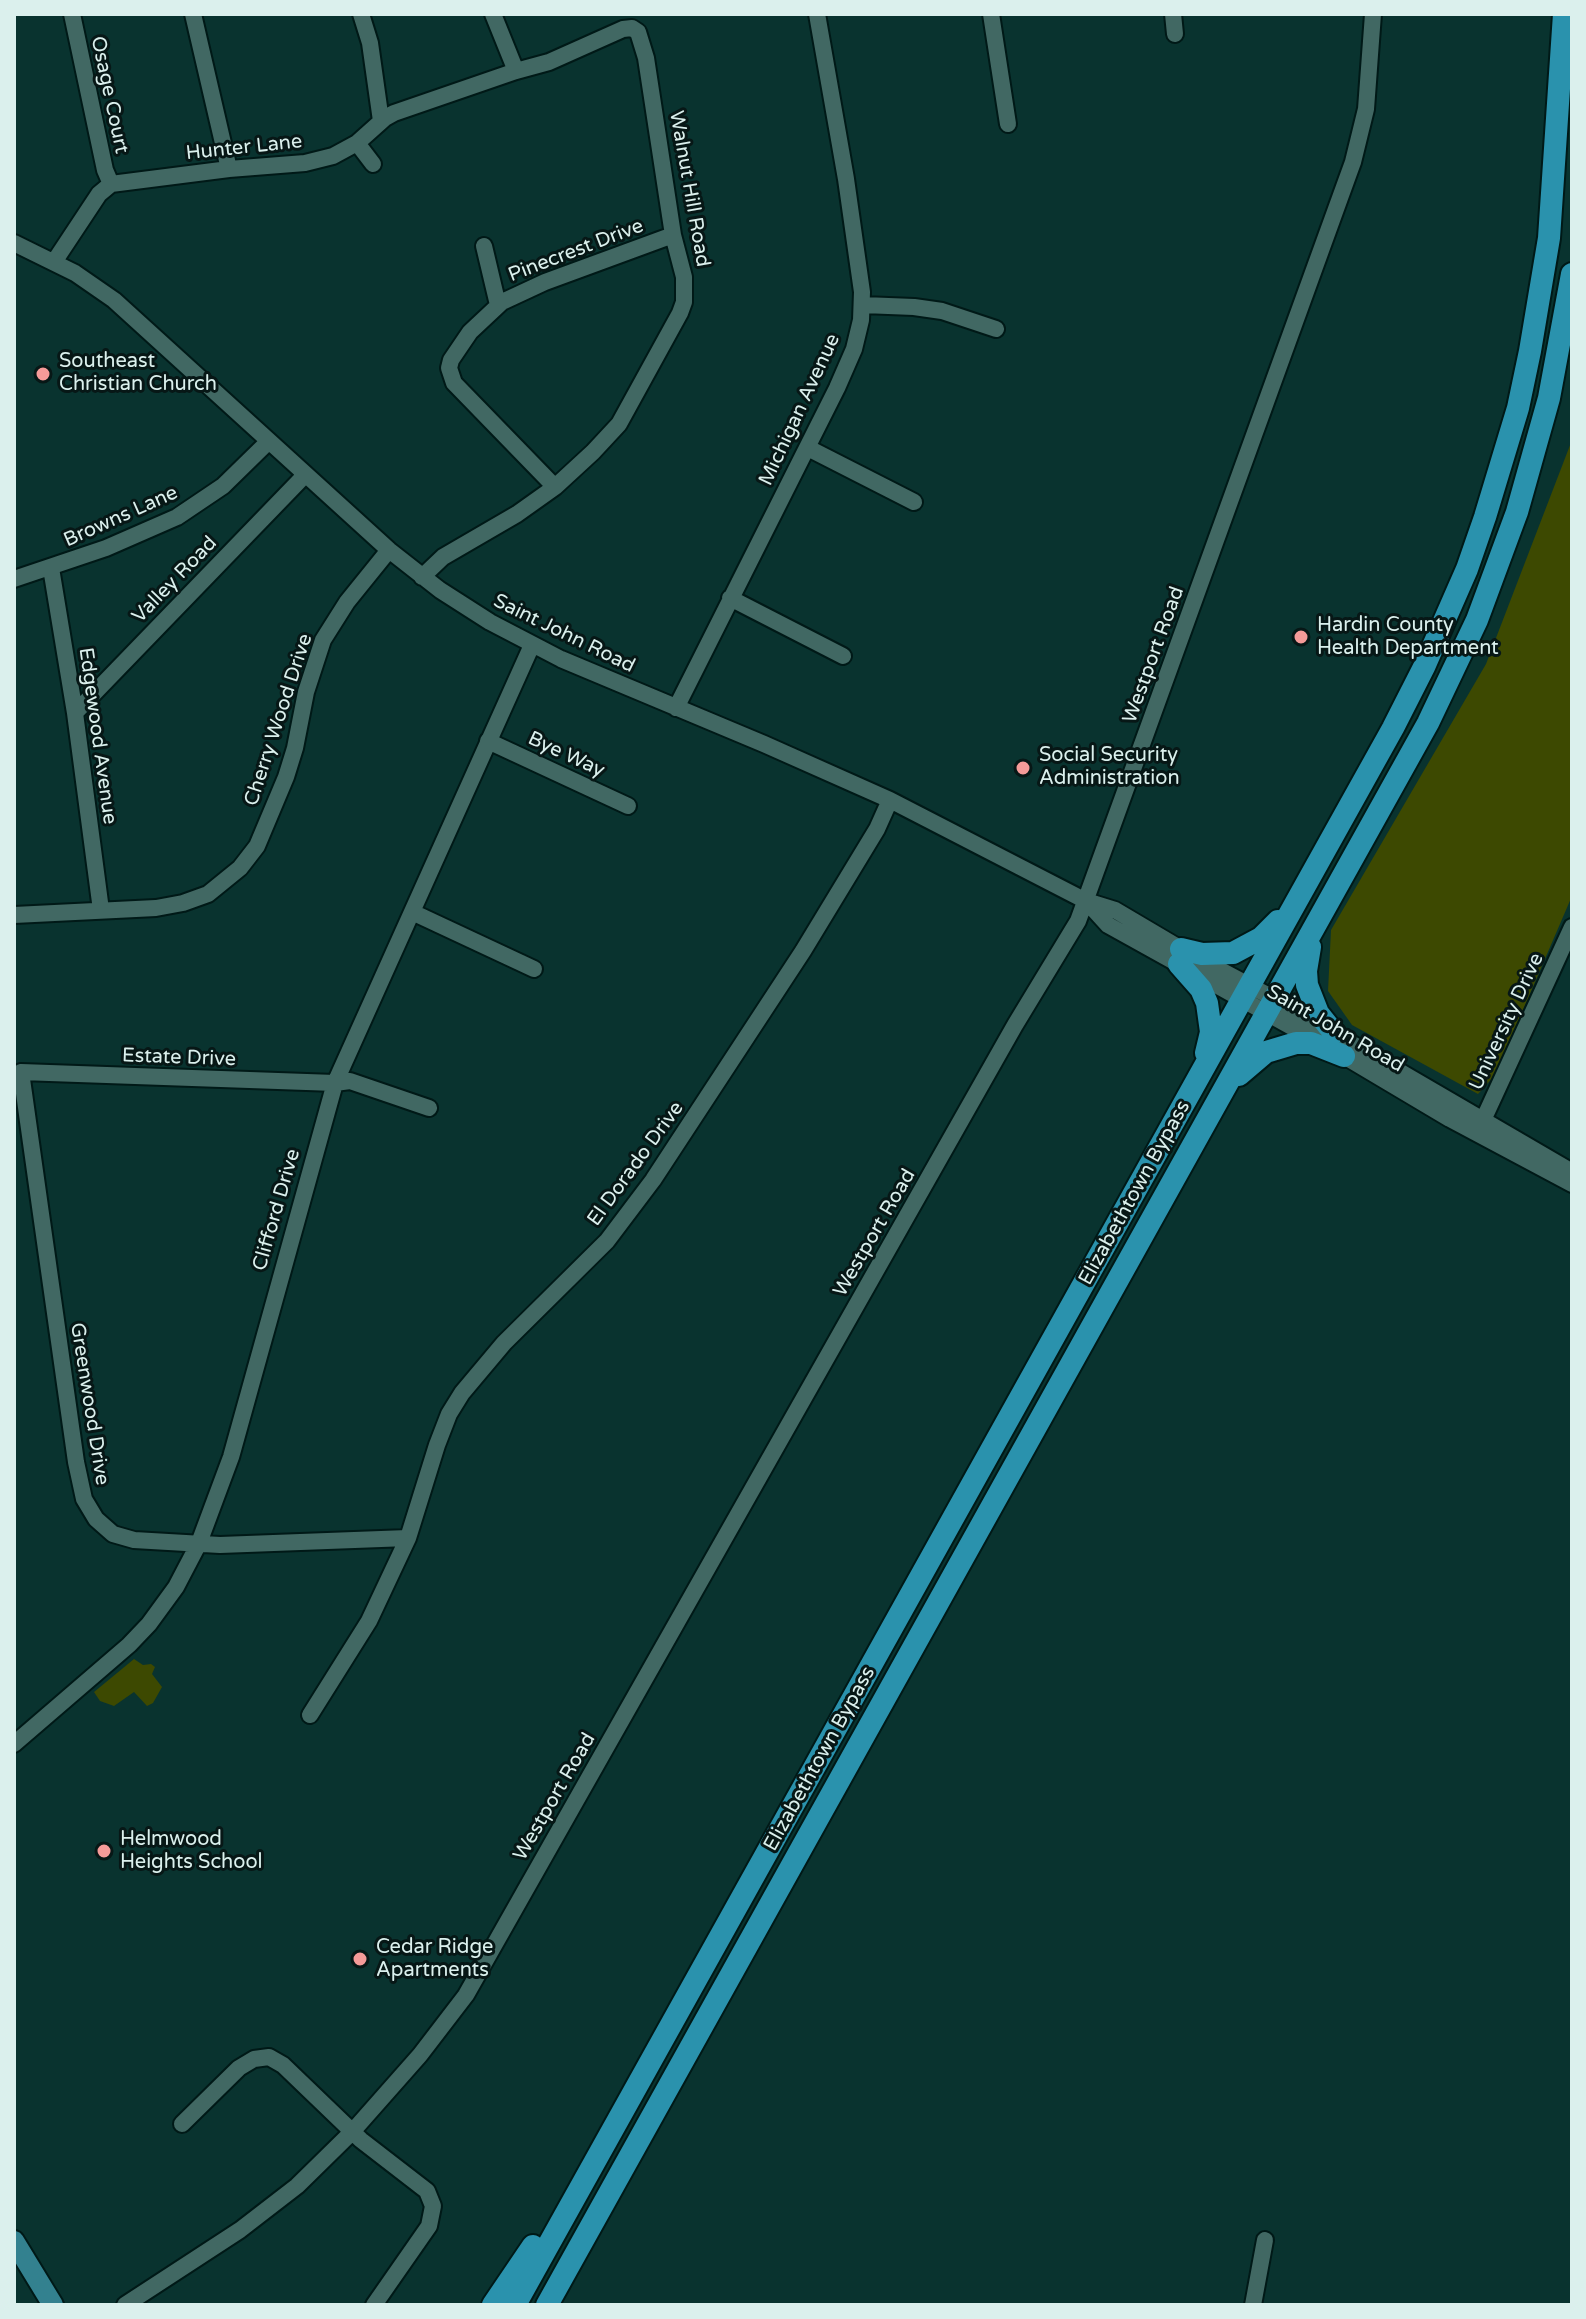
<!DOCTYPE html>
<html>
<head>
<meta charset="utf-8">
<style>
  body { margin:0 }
  #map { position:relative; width:1586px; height:2319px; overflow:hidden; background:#09332f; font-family:"Varela Round",sans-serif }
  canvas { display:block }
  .frame { position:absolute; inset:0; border:16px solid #dbf0ed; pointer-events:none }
</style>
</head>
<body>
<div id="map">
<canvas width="1586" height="2319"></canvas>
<div class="frame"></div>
</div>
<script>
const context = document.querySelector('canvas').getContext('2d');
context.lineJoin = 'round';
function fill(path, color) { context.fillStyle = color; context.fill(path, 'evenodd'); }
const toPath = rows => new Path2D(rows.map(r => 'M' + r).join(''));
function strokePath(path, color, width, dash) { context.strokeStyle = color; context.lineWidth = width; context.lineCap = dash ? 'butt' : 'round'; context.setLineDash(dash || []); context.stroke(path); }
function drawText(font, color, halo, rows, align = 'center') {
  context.font = font + ' "Varela Round",sans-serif'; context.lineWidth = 6; context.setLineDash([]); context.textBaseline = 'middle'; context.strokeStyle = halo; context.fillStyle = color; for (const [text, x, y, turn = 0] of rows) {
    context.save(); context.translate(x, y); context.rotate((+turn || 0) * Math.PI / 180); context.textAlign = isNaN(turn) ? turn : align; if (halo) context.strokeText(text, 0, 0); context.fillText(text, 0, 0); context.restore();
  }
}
fill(toPath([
  [1572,440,1572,896,1495,1075,1478,1094,1352,1025,1328,991,1331,930,1486,664],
  [134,1659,143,1665,151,1664,155,1667,152,1674,162,1687,153,1703,147,1706,134,1692,114,1706,100,1701,94,1692]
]), '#3d4901');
const minor = toPath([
  [72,14,105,170,111,184],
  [193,14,229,169],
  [361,14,370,43,381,121],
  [493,14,516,71],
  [991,14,1008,124],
  [1173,14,1175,34],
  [357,143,373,164],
  [14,243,75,273,114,300,389,550,440,590,490,622,561,659,764,744,890,800,1086,901,1115,910,1181,949,1275,999,1572,1172],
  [484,246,498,305],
  [54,262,99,194,111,184,229,169,305,163,333,156,357,143,385,118,394,113,516,71,549,62,623,29,632,28,638,32,646,58,673,235,684,277,684,302,680,313,619,424,593,452,555,487,517,514,443,557,422,577],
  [863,305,914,307,942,311,996,329],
  [808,448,914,502],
  [555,487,454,383,449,368,451,360,470,332,502,302,545,282,673,235],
  [51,568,75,713,101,910],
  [14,579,106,548,177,517,223,486,269,441],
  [730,598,843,656],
  [676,708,837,388,854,349,861,320,862,292,846,179,817,14],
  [75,713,305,475],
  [488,741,628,806],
  [1087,902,1108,925,1344,1056,1450,1119,1572,1184],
  [412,912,534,969],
  [14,915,156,908,183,903,208,894,240,868,257,846,286,777,295,748,306,692,323,640,347,602,389,550],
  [1479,1129,1572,927],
  [408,1538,220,1545,134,1540,113,1534,96,1519,84,1499,76,1462,21,1072,335,1083,350,1081,429,1108],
  [310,1715,369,1621,408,1538,437,1445,449,1414,462,1393,504,1343,607,1241,653,1180,803,951,877,829,890,800],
  [14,1744,129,1645,149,1624,176,1587,199,1543,231,1457,335,1083,532,645],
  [182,2124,239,2068,254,2059,269,2057,283,2065,361,2140,427,2191,433,2206,429,2226,374,2305],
  [125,2305,240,2230,297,2186,352,2132,420,2055,466,1995,1015,1025,1078,921,1353,162,1366,109,1373,14],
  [1253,2305,1265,2240]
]);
const major = toPath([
  [14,2241,53,2305]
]);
const highway = toPath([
  [1310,947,1306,971,1307,985,1318,1013,1334,1033],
  [1181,949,1202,954,1233,953,1261,938,1278,921],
  [1179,964,1201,989,1207,1003,1211,1032,1206,1053],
  [1239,1075,1266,1052,1296,1043,1311,1043,1344,1056],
  [493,2305,533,2246],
  [515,2305,1393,728,1424,667,1467,569,1485,517,1518,408,1530,351,1549,238,1564,14],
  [547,2305,1428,723,1477,620,1517,512,1549,398,1572,274]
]);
strokePath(minor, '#001917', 20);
strokePath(major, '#001917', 24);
strokePath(highway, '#001917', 26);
strokePath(minor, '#416863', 16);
strokePath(major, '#33818f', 20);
strokePath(highway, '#2a92ad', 22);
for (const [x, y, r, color] of [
  [43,374,8,"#f59b99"],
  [1301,637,8,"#f59b99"],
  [1023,768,8,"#f59b99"],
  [104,1851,8,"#f59b99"],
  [360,1959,8,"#f59b99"]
]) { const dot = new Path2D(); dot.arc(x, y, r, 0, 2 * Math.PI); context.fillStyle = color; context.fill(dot); strokePath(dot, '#071716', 3); }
drawText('20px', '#dbf0ed', '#071716', [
  ["Osage Court",109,95,78],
  ["Hunter Lane",244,148,-6],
  ["Walnut Hill Road",689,189,80],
  ["Pinecrest Drive",576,251,-21],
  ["Michigan Avenue",800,410,-65],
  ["Browns Lane",121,517,-24],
  ["Valley Road",175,580,-46],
  ["Saint John Road",564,634,26],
  ["Westport Road",1154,655,-70],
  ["Cherry Wood Drive",279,720,-72],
  ["Edgewood Avenue",97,736,82],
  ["Bye Way",566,755,25],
  ["University Drive",1507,1022,-65],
  ["Saint John Road",1335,1029,30],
  ["Estate Drive",179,1058,2],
  ["El Dorado Drive",636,1164,-54],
  ["Elizabethtown Bypass",1135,1193,-61],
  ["Clifford Drive",277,1210,-74],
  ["Westport Road",875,1233,-60],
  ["Greenwood Drive",89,1404,81],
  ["Elizabethtown Bypass",820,1759,-61],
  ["Westport Road",555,1797,-60]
]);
drawText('20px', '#dbf0ed', '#071716', [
  ["Southeast",59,362],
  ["Christian Church",59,385],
  ["Hardin County",1317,626],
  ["Health Department",1317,649],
  ["Social Security",1039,756],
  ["Administration",1039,779],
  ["Helmwood",120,1840],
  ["Heights School",120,1863],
  ["Cedar Ridge",376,1948],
  ["Apartments",376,1971]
], 'left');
</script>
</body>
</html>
